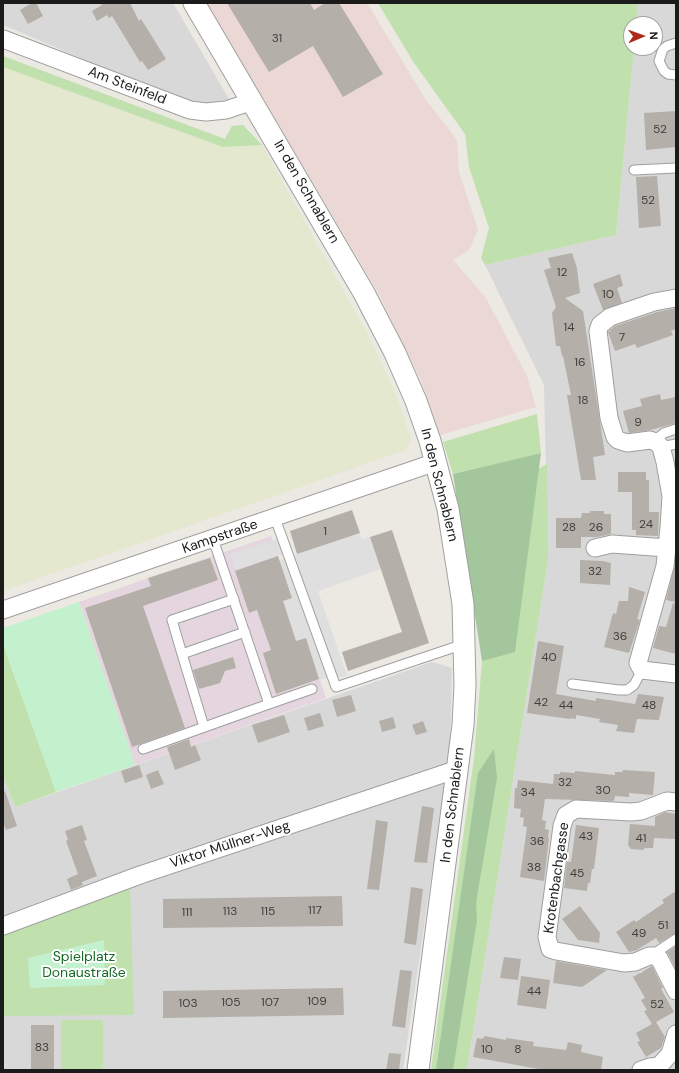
<!DOCTYPE html>
<html>
<head>
<meta charset="utf-8">
<style>
  body { margin:0 }
  #map { position:relative; width:679px; height:1073px; overflow:hidden; background:#ebe9e2; font-family:"DM Sans",sans-serif }
  canvas { display:block }
  .frame { position:absolute; inset:0; border:4px solid #1b1b1b; pointer-events:none }
  .north { position:absolute; left:623px; top:16px; width:40px; height:40px; box-sizing:border-box; background:#fff; border:1px solid #a4a4a4; border-radius:50%; rotate:88deg; font-size:11px; font-weight:700; line-height:16px; text-align:center; color:#1b1b1b }
  .north::after { content:''; display:block; margin:auto; width:14px; height:18px; background:#ae2b19; clip-path:polygon(50% 0,100% 100%,50% 72%,0 100%) }
</style>
</head>
<body>
<div id="map">
<canvas width="679" height="1073"></canvas>
<div class="frame"></div>
<div class="north">N</div>
</div>
<script>
const context = document.querySelector('canvas').getContext('2d');
context.lineJoin = 'round';
function fill(path, color) { context.fillStyle = color; context.fill(path, 'evenodd'); }
const toPath = rows => new Path2D(rows.map(r => 'M' + r).join(''));
function strokePath(path, color, width, dash) { context.strokeStyle = color; context.lineWidth = width; context.lineCap = dash ? 'butt' : 'round'; context.setLineDash(dash || []); context.stroke(path); }
function drawText(font, color, halo, rows, align = 'center') {
  context.font = font + ' "DM Sans",sans-serif'; context.lineWidth = 4; context.setLineDash([]); context.textBaseline = 'middle'; context.strokeStyle = halo; context.fillStyle = color; for (const [text, x, y, turn = 0] of rows) {
    context.save(); context.translate(x, y); context.rotate((+turn || 0) * Math.PI / 180); context.textAlign = isNaN(turn) ? turn : align; if (halo) context.strokeText(text, 0, 0); context.fillText(text, 0, 0); context.restore();
  }
}
fill(toPath([
  [3,3,173,3,232,104,191,105,3,25],
  [638,3,676,3,676,1070,467,1070,548,560,544,385,485,265,616,235,634,48,655,48,655,24,636,24],
  [432,662,452,668,450,749,403,1070,3,1070,3,775,15,807]
]), '#d9d8d8');
fill(toPath([
  [207,3,367,3,426,100,457,140,459,172,478,230,469,250,453,260,486,298,527,376,536,407,440,435,421,381,380,296]
]), '#ebd7d3');
fill(toPath([
  [271,536,326,698,135,765,79,602]
]), '#e4d5df');
fill(toPath([
  [3,67,223,147,262,145,371,340,397,397,411,439,406,450,3,591]
]), '#e3e8cf');
fill(toPath([
  [378,3,638,3,636,24,631,24,631,48,634,48,616,235,485,265,481,258,489,228,469,167,465,134,414,63],
  [3,56,225,139,232,126,243,125,262,145,223,147,3,67],
  [537,414,541,453,453,474,443,442],
  [547,464,548,560,467,1070,431,1070,474,758,482,661,503,488],
  [3,644,56,792,15,807,3,775],
  [130,885,134,1015,3,1016,3,932],
  [61,1020,103,1020,103,1070,61,1070]
]), '#c0e0ad');
fill(toPath([
  [541,453,515,652,482,661,453,474],
  [494,749,497,778,476,903,477,920,453,1070,436,1070,478,773]
]), '#a3c69c');
fill(toPath([
  [79,602,135,765,56,792,3,644,3,628],
  [104,940,105,985,30,988,28,958]
]), '#c3f1cd');
fill(toPath([
  [360,533,362,539,370,537,381,569,318,591,347,676,319,679,306,639,296,641,283,601,292,598,279,560],
  [281,538,287,553,235,570,230,554]
]), '#dfdfdf');
fill(toPath([
  [32,3,36,3,43,16,28,24,20,10],
  [100,3,130,3,139,21,141,19,166,59,148,70,142,61,140,62,112,16,109,18,107,15,97,21,92,11,102,5],
  [227,3,310,3,314,10,325,3,339,3,383,74,343,97,313,46,269,72],
  [676,111,676,147,646,150,644,113],
  [657,176,661,226,639,228,636,177],
  [572,253,577,268,580,293,565,298,583,311,605,455,593,457,596,480,581,480,567,395,571,395,563,356,562,356,560,346,556,346,552,313,556,307,544,270,551,268,548,258],
  [620,274,623,286,617,288,622,303,603,310,593,284],
  [676,308,676,329,671,331,673,335,637,348,635,344,615,351,608,332,615,326,657,312],
  [660,394,661,400,676,397,676,423,651,430,629,433,623,411,642,406,640,399],
  [618,472,646,472,646,480,649,480,649,512,659,512,658,536,636,535,636,530,632,530,632,492,618,492],
  [352,510,360,533,297,554,290,531],
  [590,511,604,511,604,514,611,514,611,534,597,537,581,537,581,548,556,548,556,518,581,518,582,513,590,513],
  [392,530,429,643,348,671,342,652,402,632,370,537],
  [278,556,292,598,283,601,296,641,306,638,319,679,276,694,263,653,271,650,257,610,249,613,235,571],
  [210,558,218,580,143,606,185,728,132,747,85,608,151,586,148,578],
  [580,560,603,561,611,563,610,585,580,583],
  [675,564,676,564,676,602,666,600],
  [629,587,645,592,637,619,640,620,629,653,604,647,613,613,616,614,619,601,628,601],
  [673,603,676,604,676,654,653,648,659,626,666,627],
  [538,641,564,646,556,694,596,701,596,698,635,704,638,694,664,697,659,720,637,719,634,733,616,731,618,725,599,722,600,719,576,715,576,719,570,718,570,719,527,713],
  [233,657,236,668,225,671,220,683,199,689,193,670],
  [351,695,356,711,337,717,332,700],
  [320,713,324,726,308,731,304,718],
  [284,715,290,732,258,743,252,725],
  [393,717,396,728,382,732,379,721],
  [423,721,427,732,416,735,412,725],
  [189,739,191,747,195,745,201,760,175,770,167,747],
  [139,765,143,777,125,783,121,771],
  [158,770,164,784,151,789,146,775],
  [623,770,655,772,653,795,629,793,629,797,615,796,614,801,545,799,542,820,546,821,545,829,549,830,548,838,549,838,544,881,520,877,527,827,523,826,524,818,520,817,521,809,514,808,515,788,517,788,518,780,553,784,554,774,560,774,560,772,575,773,575,771,615,775,615,772,622,772],
  [5,791,17,826,6,830,3,822,3,792],
  [422,806,434,808,427,863,414,862],
  [665,812,676,814,676,839,654,838,653,848,645,848,643,850,631,849,628,845,630,824,655,826,655,817],
  [376,820,388,822,379,890,367,889],
  [82,825,87,840,84,841,97,876,82,882,83,885,71,890,67,879,78,874,66,841,68,840,65,831],
  [576,825,599,828,594,869,592,869,590,883,588,883,587,891,564,888,567,862,571,862],
  [411,887,423,889,416,945,404,943],
  [676,891,676,933,659,943,656,938,637,950,629,952,616,932,634,920,636,922,664,903,662,900],
  [342,896,343,926,163,928,163,899],
  [580,906,600,933,599,943,578,940,562,919],
  [676,946,676,969,667,952],
  [504,957,521,959,518,980,500,978],
  [556,961,607,970,582,987,553,983],
  [652,966,663,988,661,989,674,1012,656,1022,665,1037,661,1048,646,1057,637,1042,640,1041,636,1033,652,1024,644,1011,647,1010,641,1000,645,998,633,977,640,973,643,973,642,972],
  [400,970,412,971,405,1028,392,1026],
  [521,976,550,980,546,1009,517,1005],
  [343,988,344,1015,163,1018,163,991],
  [31,1025,54,1025,54,1070,31,1070],
  [485,1036,506,1040,506,1038,534,1042,533,1046,566,1050,568,1042,582,1045,581,1052,603,1057,601,1070,544,1070,473,1057,477,1038,482,1039],
  [389,1053,401,1054,399,1070,386,1070]
]), '#b4afa8');
const service = toPath([
  [676,43,667,46,663,49,659,61,664,71,668,74,676,75],
  [634,170,676,168],
  [654,441,664,433,676,429],
  [661,447,676,444],
  [275,518,336,687,464,644],
  [213,539,269,704,312,689],
  [234,599,172,620,182,654,245,632],
  [182,654,204,727],
  [572,684,619,690,627,690,634,685,642,670],
  [143,749,269,704],
  [652,955,676,939]
]);
const minor = toPath([
  [3,39,190,110,206,112,226,110,253,101],
  [676,298,654,302,610,317,600,325,598,331,609,418,615,437,618,440,627,443,650,440,656,442,661,447,665,462,671,496,669,528,665,566,638,663,642,670,676,674],
  [595,548,612,544,667,548],
  [3,610,436,462],
  [676,802,667,801,641,811,631,812,576,809,566,815,562,826,547,937,550,949,556,951,624,963,635,962,649,956,656,956,659,958,676,991],
  [3,926,140,875,458,769],
  [641,1070,650,1067,659,1066],
  [660,1070,659,1066,670,1054,676,1034]
]);
const tertiary = toPath([
  [194,3,364,293,395,353,416,401,430,441,448,509,463,604,465,685,463,725,418,1070]
]);
strokePath(service, '#9f9f9f', 11);
strokePath(minor, '#9f9f9f', 19);
strokePath(tertiary, '#9f9f9f', 23);
strokePath(service, '#fff', 9);
strokePath(minor, '#fff', 17);
strokePath(tertiary, '#fff', 21);
drawText('12px', '#41403e', null, [
  ["31",277,39],
  ["52",660,130],
  ["52",648,201],
  ["12",562,273],
  ["10",608,295],
  ["14",569,328],
  ["7",622,338],
  ["16",580,363],
  ["18",583,401],
  ["9",638,423],
  ["24",646,525],
  ["28",569,528],
  ["26",596,528],
  ["1",325,532],
  ["32",595,572],
  ["36",620,637],
  ["40",549,658],
  ["42",541,703],
  ["44",566,706],
  ["48",649,706],
  ["32",565,783],
  ["30",603,791],
  ["34",528,793],
  ["43",586,837],
  ["41",641,839],
  ["36",537,842],
  ["38",534,868],
  ["45",577,874],
  ["117",315,911],
  ["113",230,912],
  ["115",268,912],
  ["111",187,913],
  ["51",663,926],
  ["49",639,934],
  ["44",534,992],
  ["109",317,1002],
  ["105",231,1003],
  ["107",270,1003],
  ["103",188,1004],
  ["52",657,1005],
  ["83",42,1048],
  ["10",487,1050],
  ["8",518,1050]
]);
drawText('14px', '#1b1b1b', '#fff', [
  ["Am Steinfeld",127,86,21],
  ["In den Schnablern",306,192,60],
  ["In den Schnablern",439,485,76],
  ["Kampstraße",220,537,-19],
  ["In den Schnablern",453,805,-83],
  ["Viktor Müllner-Weg",230,845,-18],
  ["Krotenbachgasse",557,878,-82]
]);
drawText('14px', '#186a29', '#fff', [
  ["Spielplatz",84,957],
  ["Donaustraße",84,973]
]);
</script>
</body>
</html>
